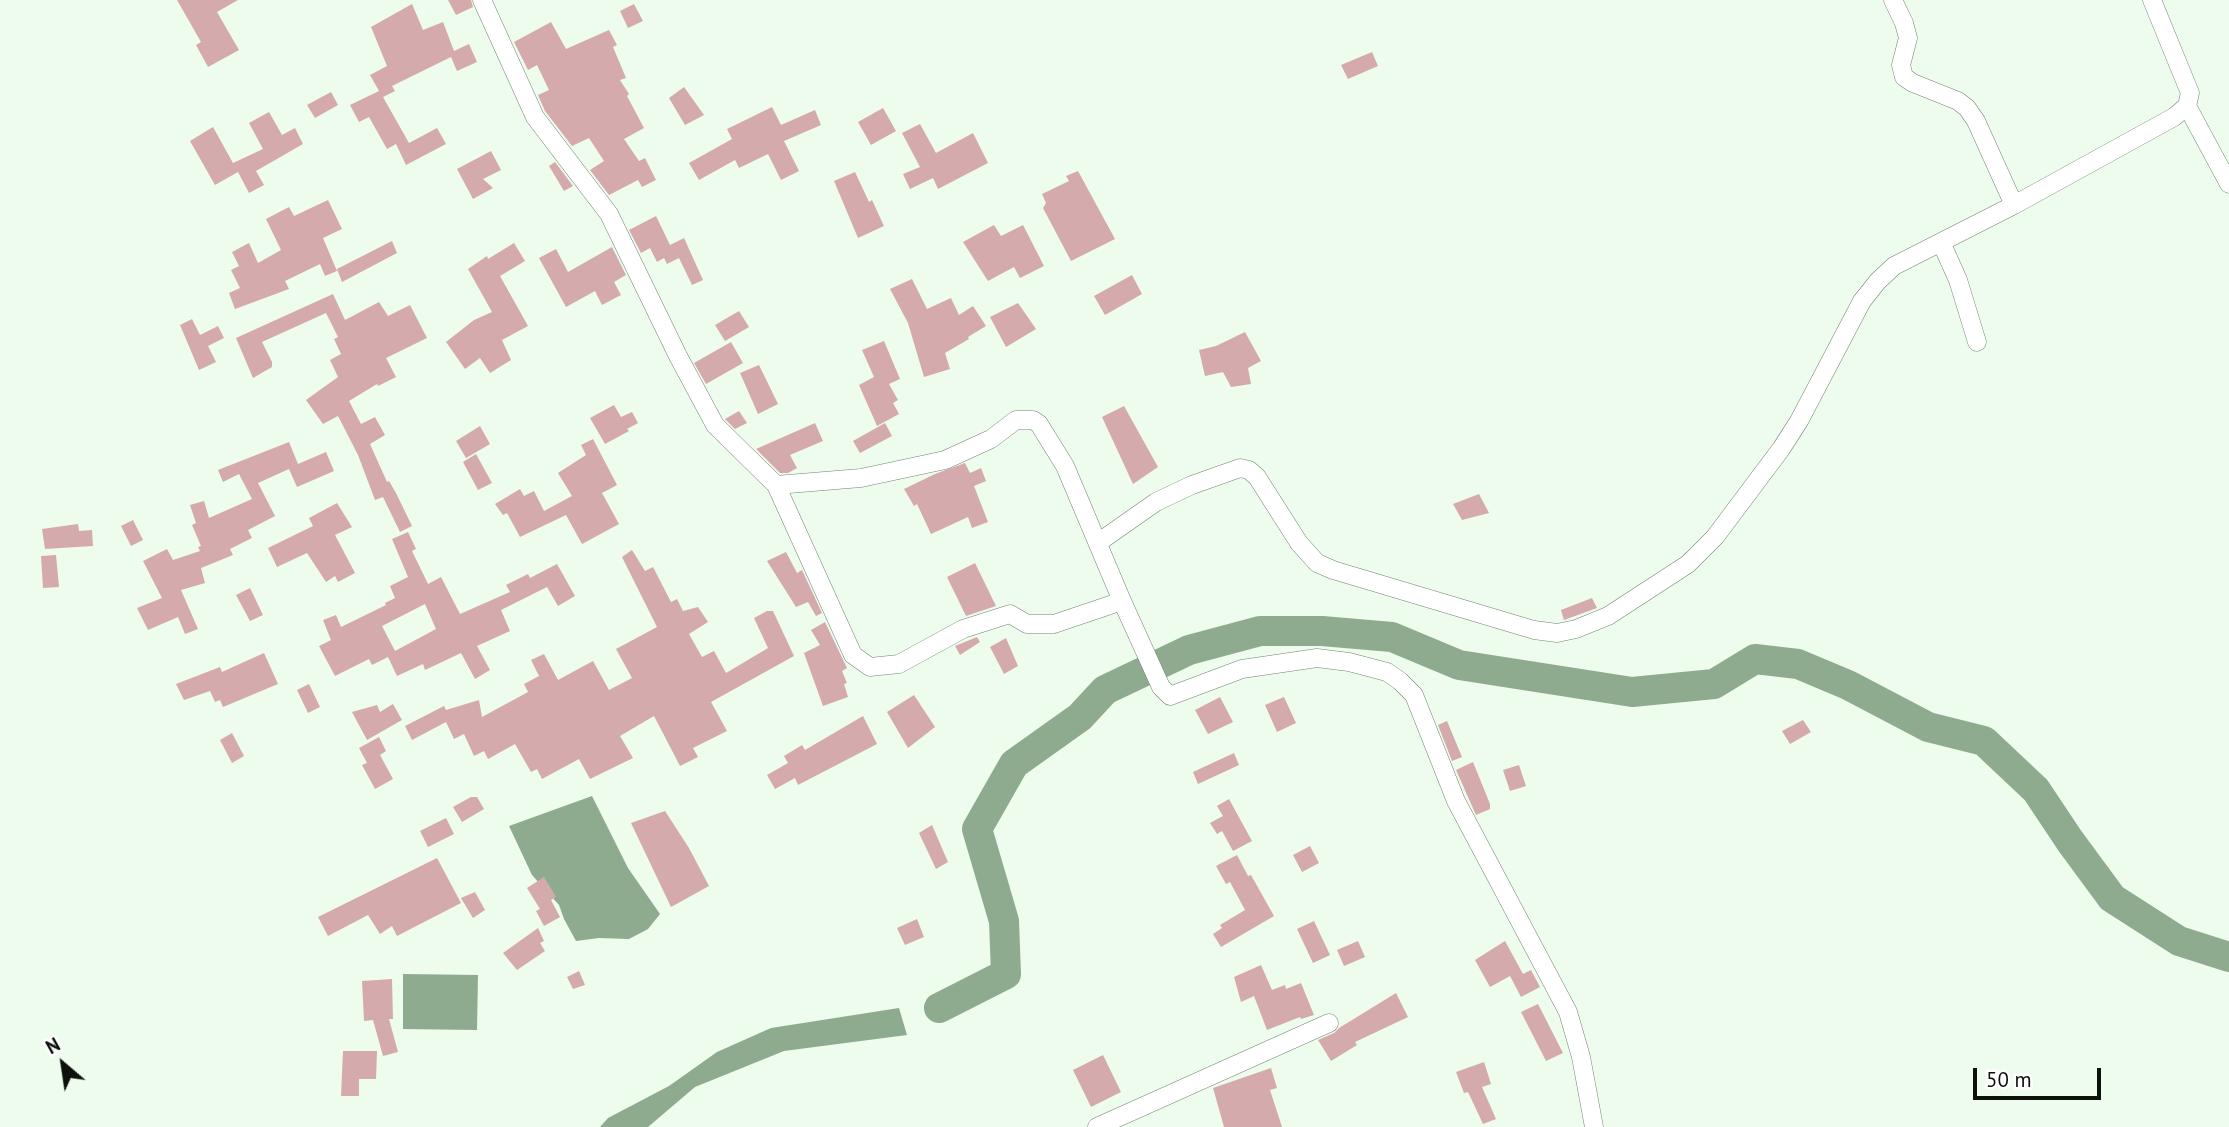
<!DOCTYPE html>
<html>
<head>
<meta charset="utf-8">
<style>
  body { margin:0 }
  #map { position:relative; width:2229px; height:1127px; overflow:hidden; background:#edfced; font-family:"PT Sans",sans-serif }
  canvas { display:block }
  .north { position:absolute; left:28px; top:1029px; width:70px; height:70px; -webkit-text-stroke:5px #fff; paint-order:stroke; rotate:331deg; font-size:19px; font-weight:700; line-height:28px; text-align:center; color:#0c110c }
  .north::after { content:''; display:block; margin:auto; width:24px; height:32px; background:#0c110c; clip-path:polygon(50% 0,100% 100%,50% 72%,0 100%) }
  .scale { position:absolute; left:1973px; top:1068px; width:128px; height:32px; box-sizing:border-box; border:4px solid #0c110c; border-top:0; padding-left:9px; font-size:21px; line-height:24px; white-space:nowrap; color:#0c110c; -webkit-text-stroke:5px #fff; paint-order:stroke }
</style>
</head>
<body>
<div id="map">
<canvas width="2229" height="1127"></canvas>
<div class="north">N</div>
<div class="scale">50 m</div>
</div>
<script>
const context = document.querySelector('canvas').getContext('2d');
context.lineJoin = 'round';
function fill(path, color) { context.fillStyle = color; context.fill(path, 'evenodd'); }
const toPath = rows => new Path2D(rows.map(r => 'M' + r).join(''));
function strokePath(path, color, width, dash) { context.strokeStyle = color; context.lineWidth = width; context.lineCap = dash ? 'butt' : 'round'; context.setLineDash(dash || []); context.stroke(path); }
fill(toPath([
  [592,796,628,868,660,914,648,929,629,939,599,938,576,941,564,919,559,905,532,875,509,826],
  [403,974,478,975,477,1030,403,1029],
  [899,1008,907,1035,784,1051,695,1087,648,1127,600,1127,608,1118,669,1086,717,1052,771,1028]
]), '#8fab8f');
strokePath(toPath([
  [939,1008,1006,974,1004,921,977,829,1014,764,1080,717,1105,690,1189,650,1260,631,1322,631,1392,637,1459,665,1632,692,1714,684,1755,659,1798,664,1848,685,1928,727,1984,741,2036,790,2070,841,2112,898,2179,941,2229,957]
]), '#8fab8f', 30);
fill(toPath([
  [177,0,238,0,217,12,239,50,208,67,196,45,201,42],
  [448,0,471,0,473,7,456,15],
  [412,4,423,30,443,22,454,51,469,44,477,62,457,71,451,57,392,86,395,91,383,97,409,143,437,128,446,144,406,165,396,144,387,149,369,117,359,122,350,105,379,91,370,75,387,66,371,27],
  [634,4,643,21,628,28,620,11],
  [551,22,566,49,609,30,617,45,613,47,626,78,620,80,629,94,627,96,644,128,624,139,639,161,645,158,656,180,642,187,638,180,609,195,590,170,604,161,589,138,572,146,545,111,538,95,549,90,537,65,528,70,514,42],
  [1372,52,1378,66,1348,79,1341,65],
  [684,87,704,115,685,125,669,98],
  [331,92,338,105,315,118,307,105],
  [772,107,781,125,815,110,821,125,784,141,799,171,781,180,768,154,739,168,735,160,699,180,689,163,732,139,727,129],
  [883,108,896,131,871,145,858,122],
  [269,112,282,135,295,128,303,144,256,171,264,185,249,193,238,172,215,185,190,141,213,127,233,163,263,149,249,123],
  [920,124,936,153,973,133,988,163,938,189,933,178,910,189,903,174,920,167,902,133],
  [491,151,501,170,483,179,493,188,473,199,457,169],
  [555,162,573,186,564,191,549,166],
  [1078,171,1115,239,1071,261,1043,208,1046,203,1042,194,1069,181,1066,176],
  [855,172,869,202,872,200,884,226,858,238,834,181],
  [328,200,342,229,323,238,337,271,325,276,320,264,285,281,289,289,235,309,229,293,240,288,231,270,239,266,232,252,249,243,258,263,281,250,266,219,289,207,294,216],
  [656,216,670,245,684,238,703,280,692,285,679,258,667,264,664,258,657,262,650,248,641,253,629,230],
  [994,225,1001,236,1023,225,1044,266,1020,278,1014,267,988,281,963,242],
  [392,241,397,253,342,282,337,269],
  [514,243,525,261,500,276,528,326,502,340,511,360,490,373,480,358,465,369,446,342,474,320,492,312,468,269,487,256,488,259],
  [612,247,626,275,614,282,621,295,602,305,595,291,566,307,539,258,556,249,568,272],
  [1132,275,1142,294,1105,315,1094,296],
  [912,279,927,309,951,298,959,315,973,306,986,326,968,337,969,339,945,353,950,369,924,377,908,323,890,289],
  [333,294,345,320,379,302,388,316,410,305,427,338,386,358,396,377,378,386,377,384,349,401,361,424,375,417,385,435,370,444,387,482,389,481,396,493,412,526,400,532,383,497,375,500,358,455,338,416,323,424,306,400,338,377,330,360,341,354,334,339,338,337,326,313,262,342,272,362,272,367,253,378,236,338],
  [1018,303,1036,329,1006,347,990,317],
  [739,311,749,327,725,341,715,325],
  [192,319,200,335,218,326,224,338,208,346,216,362,199,370,180,325],
  [1245,332,1261,361,1248,368,1251,384,1231,387,1223,372,1205,376,1199,350,1216,346],
  [884,341,900,379,889,384,898,400,893,403,899,414,877,426,859,385,874,377,862,350],
  [731,342,743,363,706,384,694,363],
  [759,365,778,404,758,414,740,373],
  [614,405,621,417,632,412,638,423,627,429,629,431,605,444,590,418],
  [1124,406,1158,467,1133,484,1102,417],
  [739,411,747,423,735,429,725,419],
  [815,423,823,441,790,455,797,468,788,473,780,473,756,449],
  [885,423,892,436,860,453,853,441],
  [480,426,490,444,466,458,456,441],
  [593,439,617,485,602,493,619,524,582,544,566,515,520,537,507,513,503,515,495,504,520,489,524,496,534,491,544,511,572,496,558,473,586,455,581,445],
  [289,442,298,464,326,452,334,471,297,487,289,469,258,483,275,516,248,530,252,538,230,549,233,555,201,568,205,583,181,590,198,629,185,634,178,617,148,630,137,608,162,598,143,561,167,549,173,560,200,551,198,547,201,546,192,525,196,523,190,505,204,501,209,518,252,499,239,474,223,482,218,470],
  [476,454,492,483,478,490,463,462],
  [965,463,970,473,981,468,986,481,974,486,988,522,972,528,968,517,931,534,917,504,914,506,904,489,935,474],
  [1479,494,1489,513,1462,520,1453,504],
  [337,503,352,527,335,535,355,573,338,582,335,576,326,582,307,553,277,567,268,548,313,526,309,518],
  [133,520,143,540,131,546,121,526],
  [78,524,79,531,92,530,93,546,45,549,42,529],
  [408,532,416,549,412,551,428,584,441,577,460,614,510,592,506,585,528,574,530,578,557,564,575,596,558,606,547,587,501,610,510,631,477,646,490,670,475,679,461,653,425,670,423,664,397,676,388,657,372,665,369,659,335,676,319,646,331,640,323,620,336,615,341,627,386,605,385,603,395,598,390,586,408,577,392,539],
  [425,604,436,629,395,651,382,626],
  [632,550,645,571,653,567,671,602,677,599,683,611,698,607,708,622,689,634,702,657,714,651,726,673,768,648,754,618,767,611,773,611,794,656,711,702,727,731,693,748,698,757,680,766,654,716,620,736,633,758,590,779,579,759,542,779,537,769,531,772,515,744,488,759,484,751,474,756,464,734,454,739,446,722,412,740,405,726,444,706,446,710,479,700,482,717,528,692,524,684,539,676,531,660,544,654,558,680,593,661,609,690,632,678,616,649,657,627,622,557],
  [786,552,797,573,802,570,822,613,816,616,808,602,796,607,767,561],
  [56,555,59,587,43,588,41,556],
  [975,563,996,606,966,616,947,577],
  [250,588,263,615,250,621,236,595],
  [1592,598,1597,608,1564,620,1561,610],
  [825,622,847,668,842,671,847,683,844,684,848,697,823,706,804,653,820,645,811,630],
  [977,637,980,642,960,655,955,646],
  [1006,638,1018,666,1004,674,990,647],
  [264,653,278,684,223,707,220,700,215,702,210,691,184,700,176,684,220,667,222,672],
  [309,684,320,707,308,713,297,690],
  [914,695,935,727,908,748,887,712],
  [1220,697,1233,722,1208,734,1195,710],
  [1284,697,1296,723,1277,732,1265,705],
  [393,704,402,720,367,740,352,712,377,705,380,712],
  [863,716,877,744,798,785,795,778,775,789,767,775,788,763,784,756,802,745,805,750],
  [1803,720,1811,732,1790,744,1782,731],
  [1447,721,1462,757,1452,761,1438,725],
  [232,733,244,756,232,763,220,740],
  [379,737,386,751,380,755,393,779,375,789,362,765,367,763,359,748],
  [1234,753,1239,765,1198,784,1193,772],
  [1473,762,1490,804,1490,809,1476,815,1456,770],
  [1519,765,1526,786,1510,791,1503,770],
  [471,797,477,797,484,809,462,822,453,807],
  [1229,799,1252,841,1233,851,1222,831,1217,834,1210,823,1223,816,1217,806],
  [665,811,689,848,709,886,671,907,631,823],
  [446,818,454,834,428,847,420,831],
  [932,825,948,862,936,869,919,833],
  [1310,846,1319,863,1302,872,1293,855],
  [1237,855,1248,876,1251,875,1274,916,1221,947,1213,934,1222,928,1220,925,1245,910,1230,882,1226,884,1216,866],
  [437,858,461,903,397,936,392,926,380,934,368,915,328,936,318,917],
  [544,877,556,897,551,900,560,917,544,926,536,911,540,909,527,888],
  [475,892,485,910,473,918,461,898],
  [917,919,924,937,905,945,897,928],
  [1314,921,1330,955,1313,963,1297,929],
  [538,928,544,941,540,943,545,951,517,970,503,953],
  [1358,941,1365,957,1344,966,1337,950],
  [1505,941,1523,974,1531,970,1540,987,1521,997,1510,976,1490,987,1475,960],
  [1261,965,1272,990,1285,985,1286,989,1301,983,1314,1015,1301,1019,1300,1017,1267,1030,1254,996,1241,1002,1234,977],
  [579,971,585,985,573,989,567,977],
  [392,979,393,1019,389,1019,398,1052,383,1056,373,1020,364,1021,362,981],
  [1396,993,1408,1017,1355,1042,1357,1045,1331,1061,1318,1040,1334,1033,1339,1028],
  [1538,1004,1563,1053,1546,1061,1521,1012],
  [343,1051,377,1051,376,1079,359,1079,359,1096,341,1096],
  [1103,1055,1121,1092,1091,1107,1073,1070],
  [1484,1062,1491,1084,1482,1087,1496,1119,1483,1124,1468,1092,1464,1093,1456,1072],
  [1271,1068,1277,1088,1270,1090,1282,1127,1224,1127,1213,1088]
]), '#d5aaac');
const minor = toPath([
  [482,0,535,117,609,214,678,356,715,425,776,485,853,655,870,667,899,664,963,629,1010,614,1027,624,1054,624,1122,601,1161,687,1170,696,1242,669,1317,658,1349,662,1387,672,1400,681,1414,695,1456,801,1568,1012,1581,1057,1594,1127],
  [1893,0,1904,23,1908,38,1901,65,1904,77,1913,83,1958,101,1967,108,1976,121,2014,205],
  [2187,106,2229,184],
  [1941,242,1958,280,1977,342],
  [776,485,861,478,945,460,991,439,1016,420,1033,420,1039,424,1065,466,1122,601],
  [1099,542,1156,502,1192,485,1240,468,1249,470,1257,477,1299,543,1317,563,1333,570,1534,630,1557,633,1576,629,1608,616,1688,564,1715,537,1781,449,1799,421,1862,301,1878,281,1894,266,2014,205,2174,117,2187,106,2190,93,2152,0],
  [1097,1127,1329,1023]
]);
strokePath(minor, '#758275', 19);
strokePath(minor, '#fff', 18);
</script>
</body>
</html>
